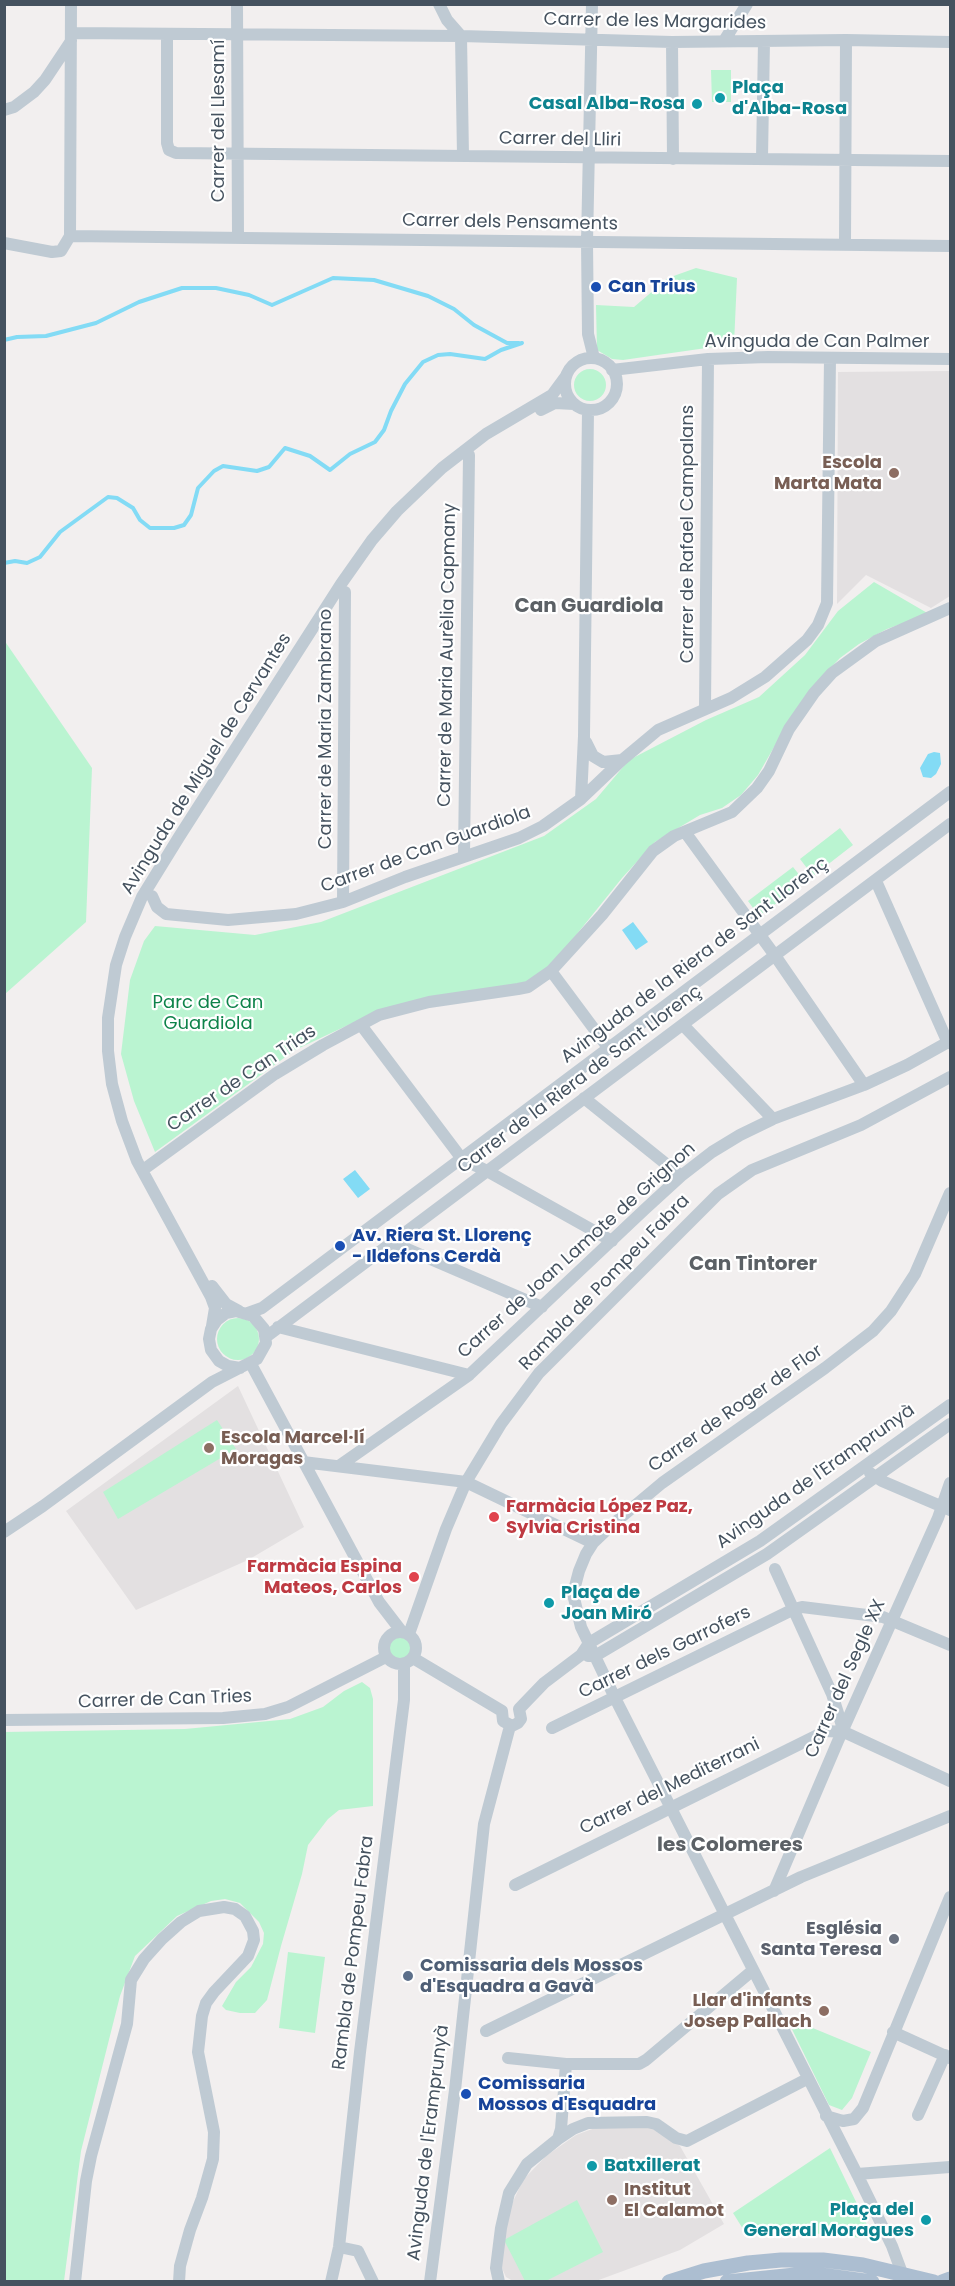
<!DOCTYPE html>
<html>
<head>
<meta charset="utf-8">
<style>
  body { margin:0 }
  #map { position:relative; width:955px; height:2286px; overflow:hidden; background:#f2efef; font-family:Poppins,sans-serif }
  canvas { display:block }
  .frame { position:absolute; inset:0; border:6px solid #45525f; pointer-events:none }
</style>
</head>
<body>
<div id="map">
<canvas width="955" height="2286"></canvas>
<div class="frame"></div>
</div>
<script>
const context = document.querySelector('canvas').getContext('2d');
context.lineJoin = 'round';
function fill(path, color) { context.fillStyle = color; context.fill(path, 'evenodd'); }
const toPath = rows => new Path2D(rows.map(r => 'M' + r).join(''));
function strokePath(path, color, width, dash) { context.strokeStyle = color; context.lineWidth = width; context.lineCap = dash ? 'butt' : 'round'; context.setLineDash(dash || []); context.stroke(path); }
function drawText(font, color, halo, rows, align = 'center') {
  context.font = font + ' Poppins,sans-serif'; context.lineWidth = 4.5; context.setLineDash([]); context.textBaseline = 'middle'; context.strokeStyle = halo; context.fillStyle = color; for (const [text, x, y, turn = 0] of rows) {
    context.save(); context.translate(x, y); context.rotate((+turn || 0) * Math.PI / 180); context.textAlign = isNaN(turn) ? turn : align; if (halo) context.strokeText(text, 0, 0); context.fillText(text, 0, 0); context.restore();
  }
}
fill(toPath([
  [950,371,950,596,931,608,866,575,837,604,838,372],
  [238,1386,304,1527,248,1560,136,1610,66,1511],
  [595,2128,656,2128,680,2146,724,2224,680,2250,596,2281,513,2281,506,2277,501,2266,504,2221,523,2180,546,2156,576,2135]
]), '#e3e0e1');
fill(toPath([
  [711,70,731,70,731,102,712,102],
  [696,268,737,278,734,344,623,360,612,359,597,350,596,305,634,307,668,278],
  '574 385a16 16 0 1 1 32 0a16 16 0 1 1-32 0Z',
  [874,582,929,614,887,629,859,644,840,658,816,683,785,728,758,775,741,795,722,808,700,815,655,842,622,878,552,965,525,983,376,1012,295,1050,155,1152,134,1101,121,1054,130,980,144,941,155,926,255,935,321,922,544,836,596,799,629,760,706,720,759,697,805,655,838,611],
  [4,640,92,768,86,922,5,994],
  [840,828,853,845,813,876,800,859],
  [793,867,805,882,759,916,748,901],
  '217 1339a21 21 0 1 1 42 0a21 21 0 1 1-42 0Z',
  [217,1420,236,1449,118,1519,103,1492],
  '388 1648a12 12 0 1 1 24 0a12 12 0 1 1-24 0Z',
  [362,1682,370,1688,373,1699,373,1806,339,1810,328,1819,308,1845,302,1874,281,1946,267,2000,255,2013,240,2013,226,2010,222,2006,236,1982,251,1967,263,1944,264,1933,259,1922,240,1903,225,1899,211,1901,177,1916,135,1956,120,1996,81,2151,64,2281,5,2281,4,1732,185,1729,290,1719,323,1707,344,1691],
  [288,1952,325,1957,315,2033,279,2028],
  [786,2017,871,2052,852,2098,842,2110,829,2105],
  [830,2148,874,2239,800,2232,748,2237,733,2213],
  [577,2200,603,2252,546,2281,525,2281,504,2240]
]), '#baf4d1');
fill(toPath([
  [934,752,940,753,941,764,936,774,931,778,923,777,920,768,928,754],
  [633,922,648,942,636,950,622,930],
  [355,1170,370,1189,358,1198,343,1179]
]), '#83dbf5');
strokePath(toPath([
  [4,340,17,337,46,336,96,323,139,302,182,288,216,288,249,295,272,305,333,278,374,280,428,296,454,309,474,325,507,343,519,343],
  [4,563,15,561,27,563,40,557,60,532,108,497,117,498,133,508,140,520,150,528,174,528,184,525,191,515,198,488,214,471,223,466,257,471,269,467,285,448,310,456,330,470,350,454,375,442,384,430,391,411,405,384,423,362,438,355,450,354,485,359,501,350,522,343]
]), '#83dbf5', 4);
strokePath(toPath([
  [237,4,238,238],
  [439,4,447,20,461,36,463,156],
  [592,4,587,242,588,334,594,358],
  [71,33,461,36,672,42,846,40,950,42],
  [167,34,167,143,169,150,176,153,950,161],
  [724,41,747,4],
  [672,42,673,159],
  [4,110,14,107,34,92,45,80,71,41],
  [762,158,764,41],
  [70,236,950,246],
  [4,243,52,252,61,251,70,236,71,4],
  [845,243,846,40],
  '565 384a26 26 0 1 1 52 0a26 26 0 1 1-52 0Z',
  [612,370,708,359,768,357,950,359],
  [541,410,555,403,574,404],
  [705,709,708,359],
  [586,742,593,756,603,762,622,760],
  [581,799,584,736,588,410],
  [685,832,776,957,864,1085],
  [464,855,469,455],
  [876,881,948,1043],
  [152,896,157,907,166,914,228,920,296,914,343,902,405,877,519,838,543,826,581,799,622,760,658,730,731,698,765,677,807,640,818,625,827,603,830,358],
  [343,902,345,592],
  [551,971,609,1049],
  [361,1025,462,1159,487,1171,612,1241],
  [683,1025,773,1119],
  [584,1098,681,1176],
  [147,1167,275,1074,323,1045,379,1015,429,1002,518,989,528,987,551,971,602,915,653,851,674,836,732,812,757,788,769,771,789,729,814,693,832,673,876,641,950,608],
  [391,1242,542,1307],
  [212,1286,226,1304,239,1311],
  [248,1313,262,1308,950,792],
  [212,1326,215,1308,211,1297,137,1161,122,1121,112,1084,108,1051,108,1018,116,965,125,937,142,897,179,837,341,584,372,540,397,511,442,468,486,434,552,395,566,376],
  [278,1327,469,1375],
  [266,1337,950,824],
  [251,1364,379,1602,402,1632],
  [303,1462,466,1482,593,1543],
  [339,1466,469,1375,644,1210,681,1176,712,1152,740,1135,773,1119,864,1085,907,1065,950,1041],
  [870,1473,882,1481,950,1510],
  [4,1532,43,1506,212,1382,257,1359,266,1343,264,1329,253,1316,236,1311,226,1313,217,1320,211,1329,209,1339,211,1350,219,1361,228,1366,240,1368],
  [775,1569,832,1694,844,1732],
  '384 1648a16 16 0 1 1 32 0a16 16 0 1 1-32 0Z',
  [409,1634,446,1529,466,1482,501,1424,539,1373,718,1194,752,1170,861,1125,950,1077],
  [588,1656,595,1656,767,1554,950,1424],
  [413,1658,502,1711],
  [519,1709,544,1683,581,1655,589,1643,760,1541,950,1405],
  [502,1711,503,1721,512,1726,518,1723,521,1719,519,1709],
  [4,1720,223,1718,265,1714,288,1707,386,1657],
  [552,1728,794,1609,802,1607,883,1617,950,1645],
  [515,1885,826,1731,844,1732,950,1781],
  [774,1891,838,1741,938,1518,950,1483],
  [486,2031,801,1877,950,1816],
  [893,2032,950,2058],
  [508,2058,566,2064,639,2064,646,2060,752,1971],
  [918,2115,945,2055],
  [826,2116,843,2121,854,2119,863,2108,950,1897],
  [558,2139,561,2129,566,2064],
  [857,2174,950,2167],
  [339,2247,358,2251,373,2282],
  [902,2273,892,2246,857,2174,615,1698,581,1627,573,1594,579,1571,586,1554,593,1543,613,1524,662,1483,825,1368,873,1331,891,1311,915,1274,950,1193],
  [75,2282,86,2181,91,2156,127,2024,131,1980,144,1959,162,1939,181,1922,199,1911,224,1907,235,1909,245,1916,253,1931,254,1940,248,1956,214,1992,206,2003,202,2016,198,2052,214,2132,213,2159,202,2198,190,2230,180,2266,179,2282],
  [331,2282,339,2247,360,2052,404,1700,404,1664],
  [430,2282,455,2090,484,1824,510,1726],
  [499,2282,496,2268,501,2228,509,2193,527,2164,558,2139,573,2129,588,2123,647,2122,656,2124,676,2138,687,2141,807,2079]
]), '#bfcad3', 12);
strokePath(toPath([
  [669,2282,704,2271,748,2263,781,2260,823,2260,863,2265,934,2282],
  [727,2282,795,2275,821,2275,872,2282],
  [942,2282,950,2279]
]), '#acbed1', 15);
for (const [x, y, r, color] of [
  [720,98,6,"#0f9aa8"],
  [697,104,6,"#0f9aa8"],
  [596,287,6,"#1a4fb4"],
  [894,473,6,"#8d6e63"],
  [340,1246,6,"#1a4fb4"],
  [209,1448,6,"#8d6e63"],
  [494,1517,6,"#e0444e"],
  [414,1577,6,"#e0444e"],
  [549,1603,6,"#0f9aa8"],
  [894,1939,6,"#6b7280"],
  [408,1976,6,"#5c6f8a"],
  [824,2011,6,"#8d6e63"],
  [466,2094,6,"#1a4fb4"],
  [592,2166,6,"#0f9aa8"],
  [612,2200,6,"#8d6e63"],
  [926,2220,6,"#0f9aa8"]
]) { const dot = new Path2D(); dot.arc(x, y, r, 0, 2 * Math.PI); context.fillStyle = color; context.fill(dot); strokePath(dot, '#fff', 2); }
drawText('18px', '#45525f', '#fff', [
  ["Carrer de les Margarides",655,22,1],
  ["Carrer del Llesamí",219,121,-90],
  ["Carrer del Lliri",560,140,1],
  ["Carrer dels Pensaments",510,223,1],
  ["Avinguda de Can Palmer",817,342],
  ["Carrer de Rafael Campalans",688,534,-90],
  ["Carrer de Maria Aurèlia Capmany",448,655,-89],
  ["Carrer de Maria Zambrano",326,729,-90],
  ["Avinguda de Miguel de Cervantes",207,764,-58],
  ["Carrer de Can Guardiola",426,850,-20],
  ["Avinguda de la Riera de Sant Llorenç",695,961,-37],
  ["Carrer de Can Trias",242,1079,-34],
  ["Carrer de la Riera de Sant Llorenç",580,1080,-37],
  ["Carrer de Joan Lamote de Grignon",577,1251,-42],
  ["Rambla de Pompeu Fabra",605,1283,-46],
  ["Carrer de Roger de Flor",736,1409,-35],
  ["Avinguda de l'Eramprunyà",816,1477,-35],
  ["Carrer dels Garrofers",665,1653,-26],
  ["Carrer del Segle XX",846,1679,-66],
  ["Carrer de Can Tries",165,1700,-2],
  ["Carrer del Mediterrani",670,1787,-26],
  ["Rambla de Pompeu Fabra",354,1953,-83],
  ["Avinguda de l'Eramprunyà",429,2143,-83]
]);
drawText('bold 18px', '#0d838f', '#fff', [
  ["Plaça",732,88],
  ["d'Alba-Rosa",732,109],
  ["Casal Alba-Rosa",685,104,"right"],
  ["Plaça de",561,1593],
  ["Joan Miró",561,1614],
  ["Batxillerat",604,2166],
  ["Plaça del",914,2210,"right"],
  ["General Moragues",914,2231,"right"]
], 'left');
drawText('bold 18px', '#164399', '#fff', [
  ["Can Trius",608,287],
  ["Av. Riera St. Llorenç",352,1236],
  ["- Ildefons Cerdà",352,1257],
  ["Comissaria",478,2084],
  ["Mossos d'Esquadra",478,2105]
], 'left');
drawText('bold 18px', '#785e54', '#fff', [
  ["Escola",882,463],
  ["Marta Mata",882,484],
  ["Escola Marcel·lí",221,1438,"left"],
  ["Moragas",221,1459,"left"],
  ["Llar d'infants",812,2001],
  ["Josep Pallach",812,2022],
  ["Institut",624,2190,"left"],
  ["El Calamot",624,2211,"left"]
], 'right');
drawText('18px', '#0e834a', '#fff', [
  ["Parc de Can",208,1003],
  ["Guardiola",208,1024]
]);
drawText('bold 18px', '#be3a42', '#fff', [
  ["Farmàcia López Paz,",506,1507],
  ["Sylvia Cristina",506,1528],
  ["Farmàcia Espina",402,1567,"right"],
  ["Mateos, Carlos",402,1588,"right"]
], 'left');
drawText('bold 18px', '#5b616d', '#fff', [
  ["Església",882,1929],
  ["Santa Teresa",882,1950]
], 'right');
drawText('bold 18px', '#4e5e75', '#fff', [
  ["Comissaria dels Mossos",420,1966],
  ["d'Esquadra a Gavà",420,1987]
], 'left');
drawText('bold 20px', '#5b6065', '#fff', [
  ["Can Guardiola",589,607],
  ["Can Tintorer",753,1265],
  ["les Colomeres",730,1846]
]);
</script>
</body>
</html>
